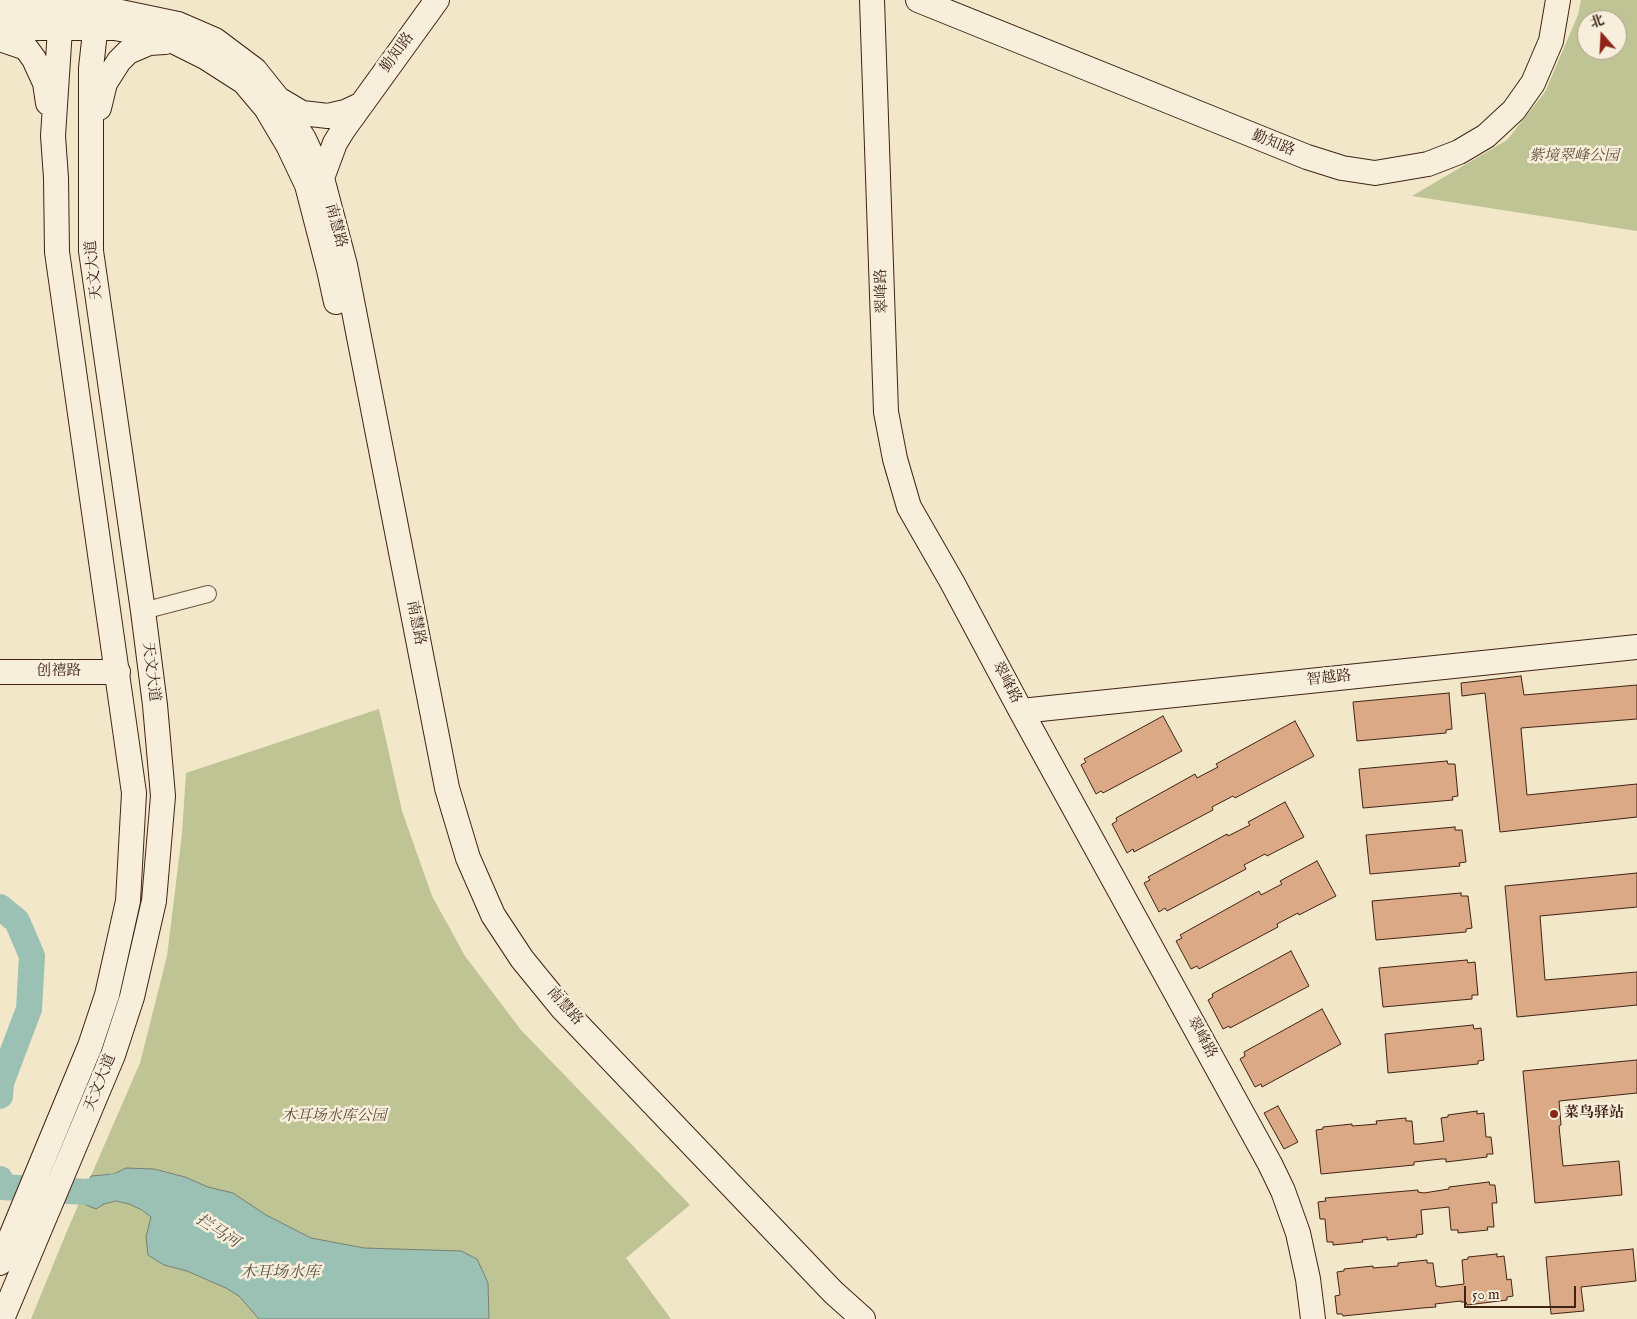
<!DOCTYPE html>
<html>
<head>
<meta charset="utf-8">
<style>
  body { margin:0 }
  #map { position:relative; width:1637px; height:1319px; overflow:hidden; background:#f2e7c8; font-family:"IM FELL English","Noto Serif SC",serif }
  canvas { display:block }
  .north { position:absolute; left:1577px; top:10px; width:50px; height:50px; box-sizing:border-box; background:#f7efdb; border:1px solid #ae9d8c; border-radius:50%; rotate:341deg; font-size:14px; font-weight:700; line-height:20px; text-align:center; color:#412316 }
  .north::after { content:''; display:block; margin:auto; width:18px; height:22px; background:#8f2418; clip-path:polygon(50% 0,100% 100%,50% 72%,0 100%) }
  .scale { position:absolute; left:1464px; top:1286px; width:112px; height:22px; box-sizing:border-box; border:2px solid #412316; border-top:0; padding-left:6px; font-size:15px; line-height:18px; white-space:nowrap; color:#412316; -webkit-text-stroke:4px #f7efdb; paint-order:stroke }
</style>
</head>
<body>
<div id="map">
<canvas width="1637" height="1319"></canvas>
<div class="north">北</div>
<div class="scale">50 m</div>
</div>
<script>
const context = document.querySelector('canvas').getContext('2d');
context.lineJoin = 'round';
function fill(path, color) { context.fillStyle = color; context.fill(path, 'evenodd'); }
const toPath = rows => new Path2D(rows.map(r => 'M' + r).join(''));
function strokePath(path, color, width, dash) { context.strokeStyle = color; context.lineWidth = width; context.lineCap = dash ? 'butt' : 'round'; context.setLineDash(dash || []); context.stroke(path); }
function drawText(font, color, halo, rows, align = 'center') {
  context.font = font + ' "IM FELL English","Noto Serif SC",serif'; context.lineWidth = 5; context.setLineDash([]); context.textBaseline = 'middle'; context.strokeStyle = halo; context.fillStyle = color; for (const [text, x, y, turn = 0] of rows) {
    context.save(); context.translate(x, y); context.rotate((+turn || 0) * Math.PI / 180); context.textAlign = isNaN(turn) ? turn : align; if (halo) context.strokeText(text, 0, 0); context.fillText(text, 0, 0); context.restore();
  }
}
fill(toPath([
  [1581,0,1637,0,1637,231,1412,196,1507,140,1545,92,1578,15],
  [1587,20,1617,20,1617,50,1587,50],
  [379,709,402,811,432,896,465,956,521,1030,690,1205,626,1258,671,1319,31,1319,67,1231,140,1063,167,956,182,834,186,773]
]), '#bec494');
const water = toPath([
  [126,1168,154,1169,185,1177,208,1187,233,1193,266,1215,311,1238,364,1248,461,1251,477,1259,488,1283,489,1319,259,1319,239,1296,226,1288,187,1271,164,1265,148,1255,146,1237,151,1217,142,1210,129,1204,116,1201,104,1204,96,1209,79,1202,91,1176,114,1174,126,1168]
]);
fill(water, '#9bc0b4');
strokePath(water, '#778175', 1);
strokePath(toPath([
  [0,907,17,921,32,956,29,1009,1,1083,0,1096],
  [0,1179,2,1187,86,1192,120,1186]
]), '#9bc0b4', 26);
const building = toPath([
  [1521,676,1524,695,1637,685,1637,719,1521,728,1527,795,1637,784,1637,817,1500,832,1485,693,1462,696,1461,683,1521,676],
  [1449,693,1452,729,1446,730,1446,733,1357,741,1353,702,1449,693],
  [1163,716,1182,751,1103,793,1101,791,1096,794,1081,765,1086,762,1084,759,1163,716],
  [1295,721,1314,756,1235,798,1233,796,1212,807,1213,810,1134,852,1133,849,1127,853,1112,824,1117,821,1116,818,1195,774,1197,778,1218,767,1216,764,1295,721],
  [1447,761,1448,764,1455,764,1458,796,1452,797,1453,800,1363,808,1359,769,1447,761],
  [1285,802,1304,837,1267,856,1265,854,1244,865,1246,869,1167,911,1165,908,1159,912,1144,883,1150,880,1148,877,1227,834,1228,836,1250,825,1248,822,1285,802],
  [1455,827,1455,830,1462,830,1466,862,1459,863,1460,866,1370,874,1366,835,1455,827],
  [1317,861,1336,896,1299,915,1298,913,1277,924,1278,927,1199,969,1197,966,1191,969,1176,941,1182,938,1180,935,1259,891,1261,895,1282,884,1280,881,1317,861],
  [1637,873,1637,907,1540,916,1545,980,1637,972,1637,1005,1517,1017,1505,886,1637,873],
  [1461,893,1461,896,1468,896,1472,928,1466,929,1466,932,1376,940,1372,901,1461,893],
  [1291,951,1309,986,1230,1028,1229,1026,1223,1029,1208,1000,1213,997,1212,994,1291,951],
  [1467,960,1468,963,1475,962,1478,995,1472,995,1472,999,1383,1007,1379,968,1467,960],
  [1322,1009,1341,1044,1262,1087,1261,1084,1255,1087,1240,1059,1245,1056,1244,1052,1322,1009],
  [1473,1025,1474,1029,1481,1028,1484,1060,1478,1061,1478,1064,1388,1073,1385,1034,1473,1025],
  [1637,1060,1637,1093,1559,1101,1561,1125,1559,1126,1563,1166,1619,1161,1622,1195,1535,1203,1523,1071,1637,1060],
  [1278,1106,1298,1142,1284,1149,1264,1113,1278,1106],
  [1477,1111,1477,1114,1484,1113,1486,1137,1491,1137,1493,1154,1487,1154,1487,1157,1446,1162,1446,1159,1441,1159,1414,1162,1414,1165,1321,1174,1316,1130,1323,1129,1323,1127,1352,1124,1352,1126,1365,1125,1377,1124,1376,1121,1406,1118,1406,1121,1412,1121,1414,1144,1419,1144,1444,1141,1441,1118,1448,1117,1448,1115,1477,1111],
  [1489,1182,1490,1185,1495,1185,1497,1203,1492,1203,1494,1227,1487,1227,1488,1230,1458,1233,1458,1230,1451,1230,1449,1207,1421,1210,1423,1234,1416,1235,1417,1237,1387,1240,1387,1237,1362,1240,1363,1242,1333,1245,1333,1242,1327,1242,1325,1219,1320,1219,1318,1202,1326,1201,1325,1198,1418,1190,1418,1192,1424,1193,1449,1189,1449,1187,1489,1182],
  [1633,1249,1636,1281,1581,1287,1584,1311,1551,1314,1546,1257,1633,1249],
  [1497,1254,1497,1257,1504,1256,1507,1280,1511,1279,1513,1296,1507,1297,1507,1300,1467,1305,1466,1302,1461,1302,1461,1301,1435,1304,1436,1307,1422,1308,1343,1316,1342,1314,1337,1314,1335,1296,1340,1295,1337,1272,1344,1271,1344,1269,1373,1266,1373,1268,1398,1266,1398,1263,1427,1260,1427,1263,1433,1263,1436,1286,1441,1287,1464,1284,1462,1260,1468,1259,1468,1257,1497,1254]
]);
fill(building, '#dba985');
strokePath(building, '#412316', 1);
const street = toPath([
  [143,611,208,594]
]);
const secondary = toPath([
  [872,0,886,412,895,459,909,507,952,582,1021,711,1270,1164,1283,1191,1298,1233,1308,1279,1313,1319],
  [918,0,1307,157,1342,168,1375,173,1428,164,1459,152,1486,136,1514,110,1533,83,1551,41,1558,0],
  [0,12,116,11,178,24,215,40,255,70,279,100,304,139,322,178,345,265,447,788,468,858,493,915,522,959,562,1008,833,1292,863,1319],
  [0,28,115,28,152,35,173,41,205,57,244,82,266,108,288,145,307,185,329,270,336,302],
  [0,39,26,48,34,59,45,83,48,103],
  [280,100,302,113,328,116,345,112,360,105],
  [99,108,105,83,119,61,128,52,149,43,165,42],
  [322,178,335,143,343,130,437,0],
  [0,672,118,672],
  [1021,711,1637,647],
  [0,1263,90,1046,107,995,128,901,134,793,57,252,56,178,53,136,60,29,62,14],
  [2,1319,113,1055,132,997,154,901,163,796,155,705,143,611,91,251,91,68,97,14]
]);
strokePath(street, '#6d5442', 18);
strokePath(secondary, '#412316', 26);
strokePath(street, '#f7efdb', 16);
strokePath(secondary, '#f7efdb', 24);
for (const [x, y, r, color] of [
  [1554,1114,5,"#8f2418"]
]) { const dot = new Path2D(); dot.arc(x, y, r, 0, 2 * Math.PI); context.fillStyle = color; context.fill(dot); strokePath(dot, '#f7efdb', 2); }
drawText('15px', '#412316', '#f7efdb', [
  ["勤知路",398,53,-54],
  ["勤知路",1273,144,22],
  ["南慧路",335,226,75],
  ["天文大道",95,270,-96],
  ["翠峰路",883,291,-92],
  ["南慧路",415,623,79],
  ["创禧路",59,672],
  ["天文大道",150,672,83],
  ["智越路",1329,679,-6],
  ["翠峰路",1006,683,62],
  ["南慧路",564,1007,48],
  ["翠峰路",1201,1038,61],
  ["天文大道",101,1083,-68]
]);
drawText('italic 15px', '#604b36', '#f7efdb', [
  ["紫境翠峰公园",1574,157],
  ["木耳场水库公园",334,1117]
]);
drawText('bold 15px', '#412316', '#f7efdb', [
  ["菜鸟驿站",1564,1114]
], 'left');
drawText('italic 16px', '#5c5245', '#f7efdb', [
  ["拦马河",217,1232,33],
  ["木耳场水库",280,1274]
]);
</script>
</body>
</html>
